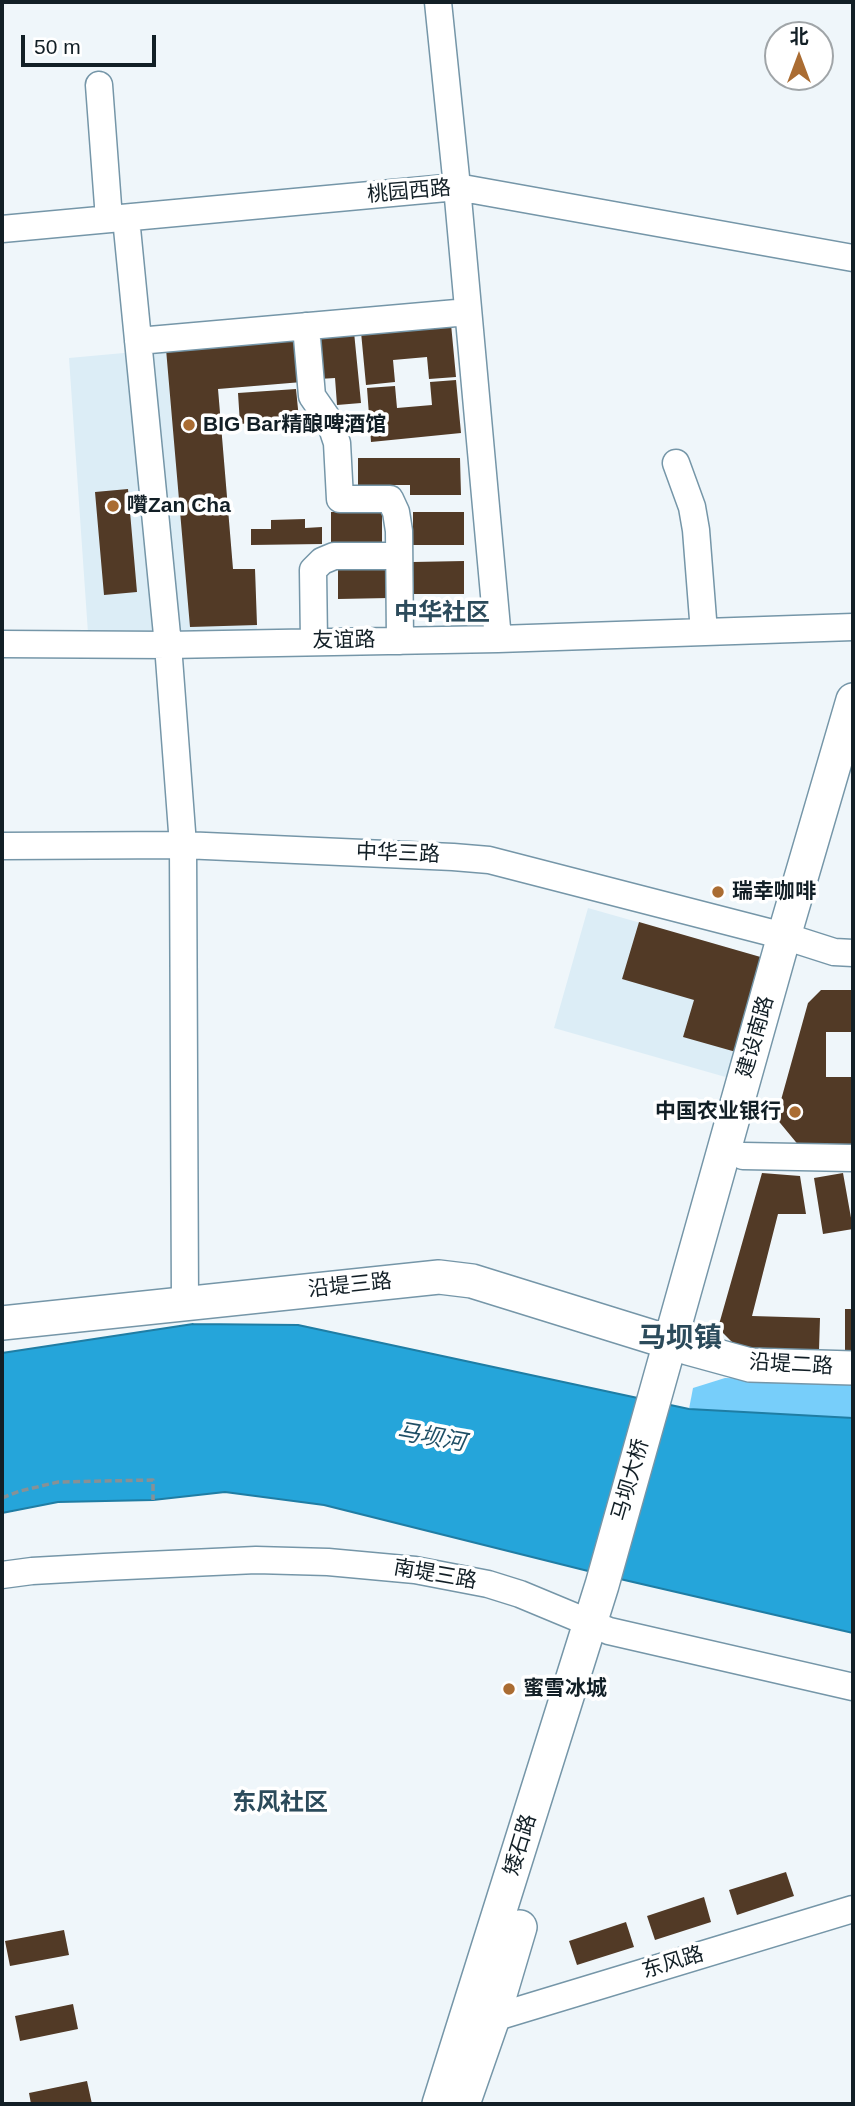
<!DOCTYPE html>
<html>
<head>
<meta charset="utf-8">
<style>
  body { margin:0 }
  #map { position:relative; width:855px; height:2106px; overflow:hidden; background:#eff6fa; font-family:Helvetica,"Noto Sans SC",sans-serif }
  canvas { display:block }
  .frame { position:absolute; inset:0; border:4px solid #121f26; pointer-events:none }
  .north { position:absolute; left:764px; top:21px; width:70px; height:70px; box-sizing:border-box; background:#fff; border:2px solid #a0a5a8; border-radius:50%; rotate:0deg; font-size:19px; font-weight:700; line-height:28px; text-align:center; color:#121f26 }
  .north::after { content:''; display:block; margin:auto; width:24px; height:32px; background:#aa6c32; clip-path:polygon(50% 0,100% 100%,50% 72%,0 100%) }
  .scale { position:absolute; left:21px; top:35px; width:135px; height:32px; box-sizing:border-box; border:4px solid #121f26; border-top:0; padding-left:9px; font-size:21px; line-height:24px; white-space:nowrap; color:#121f26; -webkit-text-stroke:5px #fff; paint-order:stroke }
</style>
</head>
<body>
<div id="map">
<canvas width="855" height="2106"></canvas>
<div class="frame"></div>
<div class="north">北</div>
<div class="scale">50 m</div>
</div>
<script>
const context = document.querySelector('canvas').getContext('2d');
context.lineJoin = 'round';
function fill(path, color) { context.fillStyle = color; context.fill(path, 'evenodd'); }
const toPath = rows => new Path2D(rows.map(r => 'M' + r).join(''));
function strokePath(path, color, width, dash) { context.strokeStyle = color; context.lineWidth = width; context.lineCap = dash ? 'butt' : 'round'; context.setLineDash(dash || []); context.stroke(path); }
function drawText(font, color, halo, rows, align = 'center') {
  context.font = font + ' Helvetica,"Noto Sans SC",sans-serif'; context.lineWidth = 7; context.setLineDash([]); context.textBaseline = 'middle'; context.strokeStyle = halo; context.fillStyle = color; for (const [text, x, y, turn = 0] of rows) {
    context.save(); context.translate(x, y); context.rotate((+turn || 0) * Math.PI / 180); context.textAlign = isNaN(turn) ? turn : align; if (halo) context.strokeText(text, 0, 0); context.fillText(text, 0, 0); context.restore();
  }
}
fill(toPath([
  [299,337,302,382,218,389,233,569,255,569,257,632,88,633,69,358],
  [588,908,764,958,729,1078,554,1028]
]), '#dcedf6');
fill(toPath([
  [725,1378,853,1381,853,1418,689,1409,693,1388]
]), '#77cefa');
const water = toPath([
  [193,1324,298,1325,689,1409,853,1418,853,1633,620,1579,324,1505,225,1492,153,1500,58,1502,2,1513,2,1353,193,1324]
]);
fill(water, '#25a5da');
strokePath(water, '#1f7da4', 2);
fill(toPath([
  [451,324,456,377,429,379,427,357,393,360,395,382,366,385,361,332],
  [354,332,361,403,337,405,335,378,319,379,314,336],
  [299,337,302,382,218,389,233,569,255,569,257,625,190,627,166,349],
  [456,380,461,433,371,442,367,388,395,386,397,408,432,405,430,382],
  [296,389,299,419,240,424,238,393],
  [358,458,460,458,461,495,410,495,410,485,358,485],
  [128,489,137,592,104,595,95,492],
  [331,512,382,512,382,544,331,545],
  [413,512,464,512,464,545,413,545],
  [305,519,305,528,322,527,322,544,251,545,251,529,271,529,271,520],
  [464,561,464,594,413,594,413,562],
  [338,566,389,566,389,598,338,599],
  [639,922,764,958,736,1052,683,1037,694,1000,622,979],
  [821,990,853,990,853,1032,826,1032,826,1077,853,1077,853,1147,800,1147,776,1118,808,1003],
  [762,1173,800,1176,806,1214,778,1214,752,1316,820,1318,819,1350,738,1348,718,1328],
  [843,1173,853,1229,823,1234,814,1178],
  [845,1309,853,1309,853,1350,845,1350],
  [786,1872,794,1896,737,1915,729,1890],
  [704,1897,711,1922,655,1940,647,1916],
  [626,1922,634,1947,577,1965,569,1941],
  [64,1930,69,1955,10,1966,5,1941],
  [73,2004,78,2029,20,2041,15,2016],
  [87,2081,92,2104,31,2104,29,2093]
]), '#523a26');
const minor = toPath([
  [438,2,457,187,498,639],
  [99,85,109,219],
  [126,218,168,645,183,845,185,1304],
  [2,229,457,187,853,258],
  [306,326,312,396,330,422,337,443,340,499,390,499,396,512,399,531,400,641],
  [138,341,468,312],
  [676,463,692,507,696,530,704,632],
  [314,642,313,570,322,561,334,556,399,556],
  [2,644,168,645,498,639,853,627],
  [2,846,183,845,453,857,489,860,784,936,834,952,853,953],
  [743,1156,853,1158],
  [2,1575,32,1571,104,1567,256,1560,328,1562,415,1570,488,1584,520,1594,609,1631,853,1687],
  [493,2018,853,1909]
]);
const major = toPath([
  [2,1323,439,1277,472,1281,688,1348,750,1365,853,1368],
  [439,2104,602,1585,784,936,853,700],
  [463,2104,493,2018,520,1927]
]);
strokePath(minor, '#7596a8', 29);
strokePath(major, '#7596a8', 36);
strokePath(toPath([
  [2,1498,20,1491,58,1482,153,1480,153,1500]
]), '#879196', 3.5, [7, 3.5]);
strokePath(minor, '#fff', 26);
strokePath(major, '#fff', 33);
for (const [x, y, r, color] of [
  [189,425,7,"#aa6c32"],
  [113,506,7,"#aa6c32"],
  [718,892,7,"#aa6c32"],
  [795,1112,7,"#aa6c32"],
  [509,1689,7,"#aa6c32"]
]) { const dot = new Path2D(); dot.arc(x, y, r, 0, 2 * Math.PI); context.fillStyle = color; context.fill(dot); strokePath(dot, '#fff', 2.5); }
drawText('21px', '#121f26', '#fff', [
  ["桃园西路",409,192,-5],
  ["友谊路",344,641,-1],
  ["中华三路",398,854,2],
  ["建设南路",756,1037,-74],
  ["沿堤三路",350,1286,-6],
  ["沿堤二路",791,1365,3],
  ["马坝大桥",631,1480,-74],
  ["南堤三路",435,1575,10],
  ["矮石路",521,1845,-73],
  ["东风路",673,1963,-17]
]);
drawText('bold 21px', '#121f26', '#fff', [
  ["BIG Bar精酿啤酒馆",203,425],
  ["囋Zan Cha",127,506],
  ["瑞幸咖啡",732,892],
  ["中国农业银行",781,1112,"right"],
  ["蜜雪冰城",523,1689]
], 'left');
drawText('italic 23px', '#1f4f66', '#fff', [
  ["马坝河",431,1438,10]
]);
drawText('bold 24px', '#2c4b5b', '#fff', [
  ["中华社区",442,613],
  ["东风社区",280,1803]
]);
drawText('bold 28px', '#2c4b5b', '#fff', [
  ["马坝镇",680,1339]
]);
</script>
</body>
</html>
